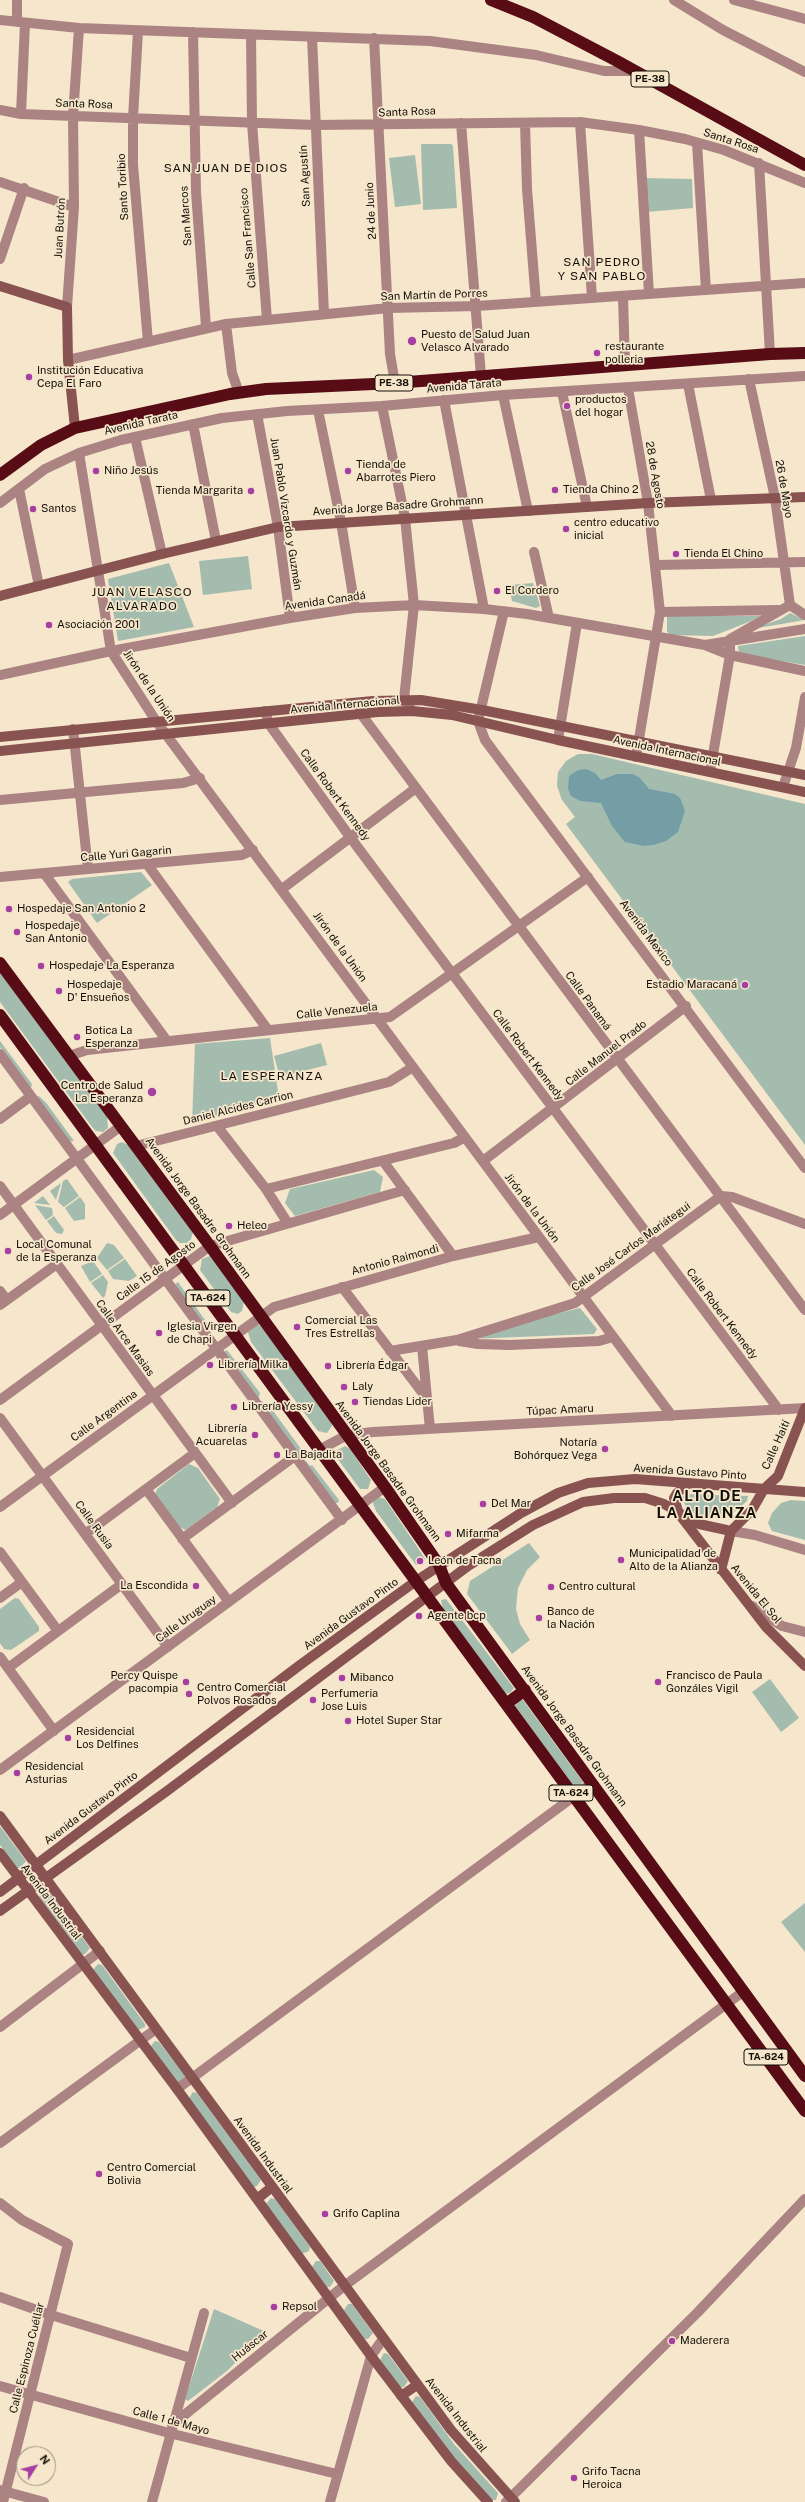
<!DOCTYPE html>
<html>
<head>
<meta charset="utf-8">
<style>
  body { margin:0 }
  #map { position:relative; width:805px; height:2502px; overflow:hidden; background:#f5e6cc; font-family:"Public Sans",sans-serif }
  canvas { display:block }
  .north { position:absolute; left:16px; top:2446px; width:40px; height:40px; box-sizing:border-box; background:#f5e6cc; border:1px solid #9b907d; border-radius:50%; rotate:54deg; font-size:11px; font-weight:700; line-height:16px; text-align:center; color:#140f06 }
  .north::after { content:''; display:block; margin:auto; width:14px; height:18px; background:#a73fa2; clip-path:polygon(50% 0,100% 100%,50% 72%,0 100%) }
</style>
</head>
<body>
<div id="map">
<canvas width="805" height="2502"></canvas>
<div class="north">N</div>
</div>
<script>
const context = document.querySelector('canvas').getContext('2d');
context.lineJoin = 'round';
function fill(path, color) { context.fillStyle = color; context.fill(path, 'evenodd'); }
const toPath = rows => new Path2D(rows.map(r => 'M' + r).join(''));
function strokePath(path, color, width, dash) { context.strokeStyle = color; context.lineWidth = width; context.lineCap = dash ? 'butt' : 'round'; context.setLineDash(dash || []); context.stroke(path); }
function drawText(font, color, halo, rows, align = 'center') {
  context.font = font + ' "Public Sans",sans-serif'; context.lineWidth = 3.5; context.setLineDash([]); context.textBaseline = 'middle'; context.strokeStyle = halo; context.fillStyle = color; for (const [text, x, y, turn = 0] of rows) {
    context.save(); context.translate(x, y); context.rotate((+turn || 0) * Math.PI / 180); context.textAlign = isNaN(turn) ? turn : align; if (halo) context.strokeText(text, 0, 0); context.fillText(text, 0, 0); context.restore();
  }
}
fill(toPath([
  [421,144,451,144,453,146,457,208,423,210],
  [415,155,421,204,395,207,389,158],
  [643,178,692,179,693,208,646,212],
  [248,556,252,589,203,595,199,561],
  [169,563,194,627,118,641,108,579],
  [533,583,540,606,536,608,512,601,509,585],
  [790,613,805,620,752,629,781,619],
  [667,616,764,616,713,636,671,635,667,632],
  [805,636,805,665,739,654,738,646],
  [578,754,592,754,805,804,805,1145,566,824,575,817,562,800,557,786,558,772,566,761],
  [141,872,152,885,97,923,68,882,72,879],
  [0,970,107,1116,108,1128,103,1132,96,1131,92,1127,0,1002],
  [270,1038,279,1098,192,1123,195,1044],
  [0,1041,32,1084,31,1088,0,1047],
  [321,1043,327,1065,280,1077,274,1056],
  [39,1096,47,1104,74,1141,69,1142,36,1097],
  [122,1142,128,1145,193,1232,191,1239,187,1243,180,1243,176,1240,113,1153,117,1144],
  [374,1170,383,1177,380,1192,295,1216,285,1203,290,1189],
  [67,1179,79,1196,64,1207,58,1202,63,1181],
  [61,1183,56,1200,50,1191],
  [43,1196,50,1205,34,1203],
  [80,1197,85,1204,85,1219,74,1221,65,1208],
  [35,1205,52,1208,53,1215,46,1220],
  [54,1216,64,1230,62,1234,56,1233,47,1221],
  [107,1243,114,1245,124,1258,107,1270,97,1258],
  [210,1256,244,1302,242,1311,238,1314,231,1312,200,1270,202,1259],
  [125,1259,137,1276,129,1281,113,1279,108,1271],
  [93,1261,102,1274,90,1282,81,1266],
  [103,1275,108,1282,105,1296,103,1298,91,1283],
  [178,1282,210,1327,207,1329,174,1285],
  [580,1308,597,1329,594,1334,468,1339,465,1336],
  [257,1325,260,1325,331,1420,332,1426,327,1433,318,1431,251,1342,248,1332],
  [227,1350,260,1393,258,1401,224,1352],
  [262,1401,265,1405,268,1404,304,1453,302,1455,305,1460,303,1461,260,1402],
  [345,1446,350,1449,371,1480,368,1489,360,1489,337,1458,336,1451],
  [306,1461,310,1466,312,1465,339,1500,338,1503,334,1503,304,1462],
  [189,1464,198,1468,220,1499,217,1507,186,1530,179,1527,155,1494,157,1489],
  [685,1494,748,1496,747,1501,737,1510,725,1517,703,1517,689,1511,681,1498],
  [378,1497,385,1499,422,1554,425,1559,422,1565,416,1565,376,1511,373,1503,374,1499],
  [791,1500,805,1501,805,1540,772,1531,768,1523,772,1513,781,1503],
  [529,1543,540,1557,527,1570,518,1588,516,1609,520,1624,530,1640,512,1654,467,1594,470,1581],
  [15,1598,19,1599,39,1627,39,1631,11,1650,4,1649,0,1643,0,1609],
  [446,1599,514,1688,510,1693,506,1694,443,1609,441,1600],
  [770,1679,799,1718,781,1732,752,1692],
  [520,1699,523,1700,583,1782,579,1788,575,1788,515,1706],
  [0,1826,26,1861,20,1868,17,1868,0,1845],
  [42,1891,48,1891,90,1948,85,1954,82,1955,39,1897],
  [805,1903,805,1952,781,1922],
  [98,1964,102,1965,145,2024,145,2027,138,2030,93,1970],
  [155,2041,159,2042,185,2076,184,2080,178,2083,150,2047],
  [193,2092,197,2093,261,2180,257,2186,254,2187,189,2098],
  [271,2198,275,2199,310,2247,309,2251,302,2254,266,2204],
  [316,2261,320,2261,334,2281,330,2287,327,2287,312,2267],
  [348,2304,352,2304,373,2333,368,2339,365,2339,344,2310],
  [214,2309,266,2332,227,2371,188,2401,185,2399],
  [384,2353,388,2354,408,2381,404,2387,400,2387,380,2360],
  [416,2396,420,2397,454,2444,498,2493,496,2500,491,2500,459,2466,412,2402]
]), '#a4bcae');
fill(toPath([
  [586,769,595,773,601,780,617,774,633,774,640,778,649,789,675,794,680,798,685,811,678,832,666,841,653,845,644,846,625,842,612,826,601,803,580,801,571,796,568,789,569,776,578,770]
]), '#749da6');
strokePath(toPath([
  [17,0,17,22],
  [674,0,723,30,805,72],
  [734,0,805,19],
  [0,20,79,28,430,41,536,55,604,71,635,71],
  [138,31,133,118,133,165,148,342],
  [193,32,196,192,206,327],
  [251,35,252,123,267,320],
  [312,37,324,314],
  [374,38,390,354,395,383],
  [0,110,21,114,315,125,580,122,639,130,685,139,724,150,805,183],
  [21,114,25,23],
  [580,122,592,298],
  [461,123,481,376],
  [525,123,527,189,536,302],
  [639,130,649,294],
  [697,143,706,290],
  [759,163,770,354],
  [0,182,74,207],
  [0,259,24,188],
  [623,296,625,366],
  [67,307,74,207,73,116,79,28],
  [226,324,232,373,239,393],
  [68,360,226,324,389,308,477,306,805,283],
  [749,379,775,498,790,605],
  [688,384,711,500],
  [628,388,648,503,660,612,636,757],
  [562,392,587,507],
  [503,395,528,511],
  [444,400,484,609],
  [382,406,405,518,414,605,404,699,412,711],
  [318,410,341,522,355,608],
  [257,414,278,527,290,618],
  [193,424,216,541],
  [135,437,162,554],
  [79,453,111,651,156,721,672,1416],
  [19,489,39,586],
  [0,503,45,469,79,453,121,440,222,418,287,411,382,406,503,395,805,376],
  [534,552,549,618],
  [657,565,805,562],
  [790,605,805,615],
  [504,611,478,721,485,740,805,1168],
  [660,612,778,610],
  [705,645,805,629],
  [0,675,111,651,290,618,355,608,414,605,484,609,527,614,705,645,730,655,805,671],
  [358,703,361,714,805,1310],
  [265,711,269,724,350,837,779,1410],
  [73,729,88,869],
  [558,740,577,623],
  [710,772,730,655,730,639,790,605],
  [783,787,796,748,805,697],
  [0,800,183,783,200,778],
  [147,864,268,1030],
  [44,873,167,1041],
  [0,877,242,855,253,850],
  [282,889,416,788],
  [0,1054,342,1520],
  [69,1056,87,1050,390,1017,588,877],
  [0,1119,31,1096],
  [217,1126,266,1189,287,1222],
  [136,1146,389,1082,413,1067],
  [383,1161,453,1256],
  [483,1161,686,1006],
  [0,1186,232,1503],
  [266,1189,454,1143,465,1137],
  [0,1215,121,1126],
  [342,1287,428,1400],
  [0,1291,7,1300],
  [0,1305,57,1264],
  [459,1341,478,1344,510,1345,599,1341,613,1337],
  [422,1346,430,1429],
  [390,1351,457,1340,575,1303,721,1196,732,1197,805,1224],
  [0,1400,210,1246,405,1190],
  [0,1418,168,1647],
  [319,1450,347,1435,373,1432,805,1408],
  [146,1489,229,1602],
  [0,1507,274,1307,453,1256,539,1237],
  [731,1531,755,1535,805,1550],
  [85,1534,195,1453],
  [182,1539,295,1456],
  [0,1552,58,1631],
  [0,1598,22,1582],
  [752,1606,782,1626,805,1632],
  [0,1657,54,1731],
  [8,1668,122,1584],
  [0,1770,385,1487],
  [0,2027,100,1951],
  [177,2089,592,1783],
  [0,2143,156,2029],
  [0,2203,22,2220,68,2244,3,2502],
  [0,2297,51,2315,191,2358],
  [0,2386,169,2433,337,2474],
  [172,2425,344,2286,744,1991],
  [0,2490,44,2502],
  [152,2502,204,2313],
  [330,2502,371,2356,383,2339],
  [506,2502,698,2312,805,2199]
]), '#aa8382', 10);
strokePath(toPath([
  [0,286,67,307,68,360,75,428],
  [0,596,162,554,278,527,648,503,805,497],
  [0,737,373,701,421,700,482,710,805,775],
  [0,751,378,712,412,711,452,715,558,740,805,792],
  [689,1483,677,1493,674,1498,679,1514,766,1627,805,1666],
  [721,1570,731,1531,752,1510,764,1489,778,1476,805,1408],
  [0,1816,451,2430,515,2502],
  [0,1853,177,2089,371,2356,451,2461,488,2502],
  [0,1892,300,1665,416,1581,521,1513,558,1493,588,1483,635,1479,805,1492],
  [0,1911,167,1791,468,1566,533,1525,583,1502,614,1498,645,1498,664,1504,699,1524,731,1531],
  [257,2199,272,2187],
  [401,2396,417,2385]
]), '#895352', 10);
strokePath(toPath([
  [491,0,533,17,617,61,805,165],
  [0,475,41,445,75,428,230,394,266,389,395,383,770,354,805,353],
  [0,963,210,1246,385,1487,439,1565,446,1583,805,2076],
  [0,1015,805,2111],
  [506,1704,525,1690]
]), '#580c16', 12);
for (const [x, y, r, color] of [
  [412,341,5,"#a73fa2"],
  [597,353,4,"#a73fa2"],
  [29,377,4,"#a73fa2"],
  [567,406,4,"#a73fa2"],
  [96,471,4,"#a73fa2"],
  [348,471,4,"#a73fa2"],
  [555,490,4,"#a73fa2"],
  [251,491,4,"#a73fa2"],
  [33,509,4,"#a73fa2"],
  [566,529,4,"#a73fa2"],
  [676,554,4,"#a73fa2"],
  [497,591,4,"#a73fa2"],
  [49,625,4,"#a73fa2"],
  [9,909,4,"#a73fa2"],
  [17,932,4,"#a73fa2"],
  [41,966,4,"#a73fa2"],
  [745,985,4,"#a73fa2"],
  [59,991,4,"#a73fa2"],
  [77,1037,4,"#a73fa2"],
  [152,1092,5,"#a73fa2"],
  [229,1226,4,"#a73fa2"],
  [8,1251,4,"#a73fa2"],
  [297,1327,4,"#a73fa2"],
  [159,1333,4,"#a73fa2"],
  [210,1365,4,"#a73fa2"],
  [328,1366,4,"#a73fa2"],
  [344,1387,4,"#a73fa2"],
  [355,1402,4,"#a73fa2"],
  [234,1407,4,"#a73fa2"],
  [255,1435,4,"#a73fa2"],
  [605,1449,4,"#a73fa2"],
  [277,1455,4,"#a73fa2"],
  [483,1504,4,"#a73fa2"],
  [448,1534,4,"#a73fa2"],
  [621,1560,4,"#a73fa2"],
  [420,1561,4,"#a73fa2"],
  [196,1586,4,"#a73fa2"],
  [551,1587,4,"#a73fa2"],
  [419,1616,4,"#a73fa2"],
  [539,1618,4,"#a73fa2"],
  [342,1678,4,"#a73fa2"],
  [186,1682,4,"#a73fa2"],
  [658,1682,4,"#a73fa2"],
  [189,1694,4,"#a73fa2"],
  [313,1700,4,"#a73fa2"],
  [348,1721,4,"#a73fa2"],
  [68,1738,4,"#a73fa2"],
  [17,1773,4,"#a73fa2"],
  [99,2174,4,"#a73fa2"],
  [325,2214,4,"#a73fa2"],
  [274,2307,4,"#a73fa2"],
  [672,2341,4,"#a73fa2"],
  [574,2478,4,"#a73fa2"]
]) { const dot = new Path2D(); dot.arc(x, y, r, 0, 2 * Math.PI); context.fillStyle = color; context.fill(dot); strokePath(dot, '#f5e6cc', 1.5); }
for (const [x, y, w] of [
  [650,79,38],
  [394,383,38],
  [208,1298,44],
  [571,1793,44],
  [766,2057,44]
]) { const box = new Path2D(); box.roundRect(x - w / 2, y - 8, w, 16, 3); context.fillStyle = '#f5e6cc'; context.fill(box); strokePath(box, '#140f06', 1); }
drawText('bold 10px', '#140f06', null, [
  ["PE-38",650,79],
  ["PE-38",394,383],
  ["TA-624",208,1298],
  ["TA-624",571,1793],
  ["TA-624",766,2057]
]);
drawText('11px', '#140f06', '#f5e6cc', [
  ["Santa Rosa",84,104,2],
  ["Santa Rosa",407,112,-2],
  ["Santa Rosa",731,141,18],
  ["San Agustín",305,176,-93],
  ["Santo Toribio",123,187,-93],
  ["24 de Junio",371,211,-93],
  ["San Marcos",186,216,-94],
  ["Juan Butrón",60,228,-87],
  ["Calle San Francisco",248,238,-95],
  ["San Martín de Porres",434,295,-2],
  ["Avenida Tarata",464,386,-5],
  ["Avenida Tarata",141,423,-13],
  ["28 de Agosto",655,475,80],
  ["26 de Mayo",784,489,80],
  ["Avenida Jorge Basadre Grohmann",398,506,-4],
  ["Juan Pablo Vizcardo y Guzmán",286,514,81],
  ["Avenida Canadá",325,601,-8],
  ["Jirón de la Unión",149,686,56],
  ["Avenida Internacional",345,705,-5],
  ["Avenida Internacional",667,751,12],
  ["Calle Robert Kennedy",335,795,54],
  ["Calle Yuri Gagarin",126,854,-5],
  ["Avenida Mexico",646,933,53],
  ["Jirón de la Unión",340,947,54],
  ["Calle Panamá",588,1001,54],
  ["Calle Venezuela",337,1011,-6],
  ["Calle Manuel Prado",606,1053,-38],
  ["Calle Robert Kennedy",528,1055,53],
  ["Daniel Alcides Carrion",238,1108,-14],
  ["Avenida Jorge Basadre Grohmann",198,1208,54],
  ["Jirón de la Unión",532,1208,53],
  ["Calle José Carlos Mariátegui",631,1247,-36],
  ["Antonio Raimondi",395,1260,-15],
  ["Calle 15 de Agosto",156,1271,-36],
  ["Calle Robert Kennedy",722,1314,53],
  ["Calle Arce Masias",125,1338,54],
  ["Túpac Amaru",560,1410,-3],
  ["Calle Argentina",104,1416,-36],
  ["Calle Haití",776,1445,-66],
  ["Avenida Jorge Basadre Grohmann",388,1471,54],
  ["Avenida Gustavo Pinto",690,1472,4],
  ["Calle Rusia",94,1525,54],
  ["Avenida El Sol",756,1594,51],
  ["Avenida Gustavo Pinto",351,1614,-36],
  ["Calle Uruguay",186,1619,-36],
  ["Avenida Jorge Basadre Grohmann",574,1736,54],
  ["Avenida Gustavo Pinto",91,1808,-37],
  ["Avenida Industrial",51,1902,53],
  ["Avenida Industrial",263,2155,54],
  ["Huáscar",250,2346,-39],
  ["Calle Espinoza Cuéllar",27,2358,-76],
  ["Avenida Industrial",456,2415,52],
  ["Calle 1 de Mayo",171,2421,15]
]);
drawText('11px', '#140f06', '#f5e6cc', [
  ["Puesto de Salud Juan",421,335],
  ["Velasco Alvarado",421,348],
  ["restaurante",605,347],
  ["polleria",605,360],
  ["Institución Educativa",37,371],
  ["Cepa El Faro",37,384],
  ["productos",575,400],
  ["del hogar",575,413],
  ["Tienda de",356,465],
  ["Abarrotes Piero",356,478],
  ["Niño Jesús",104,471],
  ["Tienda Chino 2",563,490],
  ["Tienda Margarita",243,491,"right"],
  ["Santos",41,509],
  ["centro educativo",574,523],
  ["inicial",574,536],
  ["Tienda El Chino",684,554],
  ["El Cordero",505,591],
  ["Asociación 2001",57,625],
  ["Hospedaje San Antonio 2",17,909],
  ["Hospedaje",25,926],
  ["San Antonio",25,939],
  ["Hospedaje La Esperanza",49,966],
  ["Hospedaje",67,985],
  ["D' Ensueños",67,998],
  ["Estadio Maracaná",737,985,"right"],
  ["Botica La",85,1031],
  ["Esperanza",85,1044],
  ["Centro de Salud",143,1086,"right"],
  ["La Esperanza",143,1099,"right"],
  ["Heleo",237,1226],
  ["Local Comunal",16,1245],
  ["de la Esperanza",16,1258],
  ["Comercial Las",305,1321],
  ["Tres Estrellas",305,1334],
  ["Iglesia Virgen",167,1327],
  ["de Chapi",167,1340],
  ["Librería Milka",218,1365],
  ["Librería Édgar",336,1366],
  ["Laly",352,1387],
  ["Tiendas Lider",363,1402],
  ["Librería Yessy",242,1407],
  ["Librería",247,1429,"right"],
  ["Acuarelas",247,1442,"right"],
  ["Notaría",597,1443,"right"],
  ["Bohórquez Vega",597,1456,"right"],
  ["La Bajadita",285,1455],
  ["Del Mar",491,1504],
  ["Mifarma",456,1534],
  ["Municipalidad de",629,1554],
  ["Alto de la Alianza",629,1567],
  ["León de Tacna",428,1561],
  ["La Escondida",188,1586,"right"],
  ["Centro cultural",559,1587],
  ["Banco de",547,1612],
  ["la Nación",547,1625],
  ["Agente bcp",427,1616],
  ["Percy Quispe",178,1676,"right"],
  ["pacompia",178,1689,"right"],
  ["Francisco de Paula",666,1676],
  ["Gonzáles Vigil",666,1689],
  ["Mibanco",350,1678],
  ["Centro Comercial",197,1688],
  ["Polvos Rosados",197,1701],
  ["Perfumeria",321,1694],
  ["Jose Luis",321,1707],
  ["Hotel Super Star",356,1721],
  ["Residencial",76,1732],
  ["Los Delfines",76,1745],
  ["Residencial",25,1767],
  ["Asturias",25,1780],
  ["Centro Comercial",107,2168],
  ["Bolivia",107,2181],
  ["Grifo Caplina",333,2214],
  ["Repsol",282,2307],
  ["Maderera",680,2341],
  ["Grifo Tacna",582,2472],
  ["Heroica",582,2485]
], 'left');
context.letterSpacing = '1px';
drawText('12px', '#140f06', '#f5e6cc', [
  ["SAN JUAN DE DIOS",226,168],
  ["SAN PEDRO",602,262],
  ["Y SAN PABLO",602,276],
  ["JUAN VELASCO",142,592],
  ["ALVARADO",142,606],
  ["LA ESPERANZA",272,1076]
]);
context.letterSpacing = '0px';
context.letterSpacing = '1px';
drawText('bold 15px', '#140f06', '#f5e6cc', [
  ["ALTO DE",707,1496],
  ["LA ALIANZA",707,1513]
]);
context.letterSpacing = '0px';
</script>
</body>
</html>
